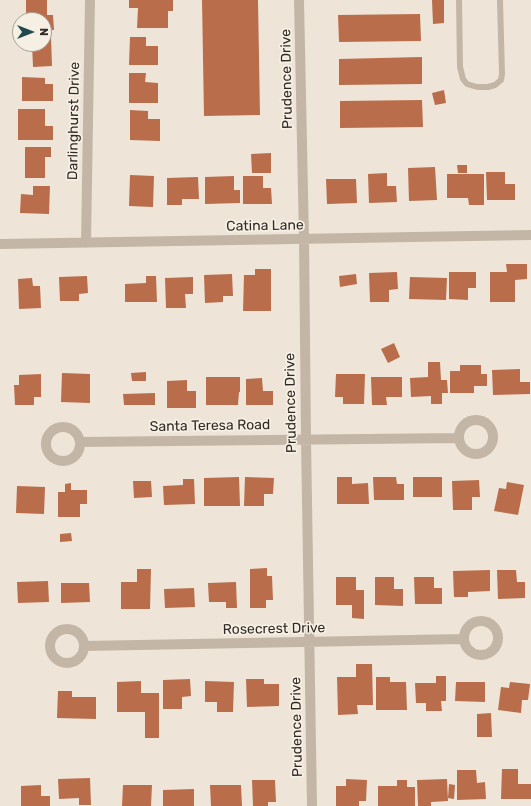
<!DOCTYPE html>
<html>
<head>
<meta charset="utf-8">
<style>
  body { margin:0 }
  #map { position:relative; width:531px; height:806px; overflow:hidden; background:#eee5d8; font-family:Rubik,sans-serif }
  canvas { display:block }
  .north { position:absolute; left:12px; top:12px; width:40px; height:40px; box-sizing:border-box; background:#f6efe4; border:1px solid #a7a098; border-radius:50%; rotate:90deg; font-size:11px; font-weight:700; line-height:16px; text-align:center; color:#312a26 }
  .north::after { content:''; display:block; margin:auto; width:14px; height:18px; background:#20484e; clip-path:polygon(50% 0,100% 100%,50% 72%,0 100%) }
</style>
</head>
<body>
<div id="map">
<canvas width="531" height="806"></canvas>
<div class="north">N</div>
</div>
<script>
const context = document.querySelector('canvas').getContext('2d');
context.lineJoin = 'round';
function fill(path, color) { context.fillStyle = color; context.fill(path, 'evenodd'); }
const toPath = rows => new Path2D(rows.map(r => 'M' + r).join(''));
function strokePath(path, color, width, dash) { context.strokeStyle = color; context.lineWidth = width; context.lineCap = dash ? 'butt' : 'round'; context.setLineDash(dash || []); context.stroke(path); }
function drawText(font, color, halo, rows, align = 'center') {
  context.font = font + ' Rubik,sans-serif'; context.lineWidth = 3.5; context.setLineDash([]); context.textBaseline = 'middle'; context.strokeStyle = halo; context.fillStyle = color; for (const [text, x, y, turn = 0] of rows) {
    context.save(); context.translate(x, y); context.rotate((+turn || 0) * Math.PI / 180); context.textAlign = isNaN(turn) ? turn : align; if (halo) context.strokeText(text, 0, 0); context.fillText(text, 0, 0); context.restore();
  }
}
fill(toPath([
  [26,0,47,0,47,15,53,15,54,30,44,30,44,20,26,20],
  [129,0,173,0,173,11,168,11,168,28,137,28,138,8,129,8],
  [202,0,258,0,260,115,204,116],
  [432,0,444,0,444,23,433,24],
  [420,14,421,41,339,42,338,15],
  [44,37,51,37,52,66,33,67,32,44,44,44],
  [130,37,146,37,146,46,158,46,158,65,129,65],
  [422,57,422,84,339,85,339,59],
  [129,73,146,73,145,82,158,83,158,103,129,103],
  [22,77,45,78,45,84,53,84,53,101,22,101],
  [444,90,446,103,435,105,432,93],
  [422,100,423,127,340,128,340,101],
  [18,109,45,109,45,126,53,126,53,140,18,140],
  [130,110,148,111,148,119,160,119,160,141,130,140],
  [25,147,51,147,51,157,45,157,45,178,25,178],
  [271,153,271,173,252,173,251,154],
  [457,165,467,165,467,173,458,173],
  [435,167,437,200,409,201,408,168],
  [486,172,505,172,505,184,515,184,515,200,487,200],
  [387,173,387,186,396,186,397,202,369,203,368,174],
  [447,174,484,174,484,205,469,205,468,198,447,198],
  [130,175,154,176,153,207,129,206],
  [234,176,234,190,240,190,240,203,205,204,205,177],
  [243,176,263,176,263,188,271,188,272,204,243,204],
  [198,177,199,199,182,199,182,205,167,205,167,178],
  [326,179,356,179,357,203,327,204],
  [33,186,50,186,49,214,20,213,21,194,33,195],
  [506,264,527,264,527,279,515,280,515,302,490,302,490,272,507,272],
  [255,269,271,269,271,311,243,311,244,275,255,275],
  [397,272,398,289,389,290,389,302,370,302,369,273],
  [449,272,476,272,476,288,468,288,468,300,449,299],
  [232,274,233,296,223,296,223,302,205,303,204,275],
  [356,274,357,284,340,287,339,276],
  [87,276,88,293,79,294,79,301,60,301,59,277],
  [146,276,156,276,157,302,125,302,125,284,146,283],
  [193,277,193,294,185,294,186,308,166,308,165,278],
  [410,277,447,278,446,300,409,299],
  [32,278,33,286,40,286,41,308,19,309,18,279],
  [394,343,400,357,388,363,381,349],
  [428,362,440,362,441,380,447,380,448,393,442,393,442,404,431,404,431,396,411,397,410,378,428,377],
  [460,365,481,365,481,374,487,374,487,386,474,386,474,393,450,393,450,371,460,371],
  [520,369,520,382,530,382,530,394,493,395,492,370],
  [146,372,146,381,132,381,131,373],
  [62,373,90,374,90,403,61,402],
  [41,374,41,397,34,397,34,405,15,405,14,385,19,385,19,375],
  [336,374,365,374,364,404,343,404,343,397,335,397],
  [206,377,240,377,240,392,239,392,238,405,206,405],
  [371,377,402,377,402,397,386,397,387,405,372,405],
  [262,378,263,391,273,391,273,405,246,405,246,379],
  [187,380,187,391,196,391,196,408,167,408,167,381],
  [155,393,155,405,124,405,123,394],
  [239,477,240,506,204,506,204,478],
  [245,477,274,478,273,494,264,494,264,506,244,506],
  [337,477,352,477,352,484,368,483,369,504,337,504],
  [373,477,396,477,397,484,404,484,404,500,374,500],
  [413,477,442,477,442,497,413,497],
  [183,479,194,479,195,504,164,505,163,486,183,485],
  [479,480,480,497,472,497,472,510,453,510,452,481],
  [133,481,151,481,152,497,134,498],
  [507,482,524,485,518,515,494,511,499,488,506,489],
  [71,483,71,490,87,490,87,504,80,504,80,517,58,517,58,492,65,492,65,484],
  [17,486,45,487,44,514,16,513],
  [71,533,72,541,60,542,60,534],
  [267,568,267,576,272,576,273,600,266,600,266,608,250,608,250,569],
  [137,569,151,569,150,609,121,609,121,582,137,582],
  [490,570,490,591,468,592,468,597,454,597,453,571],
  [497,570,516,570,517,582,525,582,525,598,498,599],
  [336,577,356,577,356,590,364,590,364,619,352,618,352,605,336,605],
  [375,577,394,577,394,589,403,589,403,606,375,605],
  [414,577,434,577,434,588,442,588,442,604,415,604],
  [48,581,49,602,18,603,17,582],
  [236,582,237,608,226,608,226,602,209,602,208,583],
  [61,583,89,583,90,602,61,603],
  [194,588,195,607,165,608,164,589],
  [356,664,372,664,373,705,357,705,358,714,338,715,337,677,356,677],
  [436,676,446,676,446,701,441,701,442,711,426,711,426,703,416,703,415,683,436,683],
  [376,677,390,677,390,682,406,682,407,710,376,710],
  [190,679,191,696,182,697,182,709,163,709,163,680],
  [246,679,264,679,264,684,279,684,279,706,247,707],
  [141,681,141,693,159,693,159,738,145,738,145,712,117,712,117,682],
  [205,681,234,682,233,712,217,712,217,702,205,702],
  [456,682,485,682,485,702,455,701],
  [510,682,530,684,528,700,522,700,521,713,498,710,501,687,509,688],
  [58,691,72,691,72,697,96,697,96,719,57,718],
  [491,713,492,737,477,737,477,714],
  [502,769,518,769,518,784,531,784,531,799,501,799],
  [457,770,476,770,477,783,485,782,486,799,457,800],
  [90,778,91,805,79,805,79,798,59,799,58,779],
  [346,779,367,780,366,801,359,801,359,806,336,806,336,786,346,786],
  [447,779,448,801,431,802,431,806,418,806,417,780],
  [252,780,275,780,276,802,268,802,268,806,253,806],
  [397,780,407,780,407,787,415,787,415,806,378,806,378,786,397,786],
  [449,784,455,785,454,799,448,798],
  [41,785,41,796,50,796,50,806,21,806,21,786],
  [123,785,152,785,151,806,122,806],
  [210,785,241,785,242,806,211,806],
  [194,789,194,806,163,806,163,790]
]), '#b96d4b');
strokePath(toPath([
  [459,0,460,67,463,79,467,84,477,87,488,87,495,85,501,80,502,74,500,0]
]), '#c4b6a6', 6);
strokePath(toPath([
  [299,0,304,239,306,439,312,806],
  [86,243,90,0],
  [0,244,531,235],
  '459 437a17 17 0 1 1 34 0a17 17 0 1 1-34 0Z',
  '46 444a17 17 0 1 1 34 0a17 17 0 1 1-34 0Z',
  [80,442,459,438],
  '464 638a17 17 0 1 1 34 0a17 17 0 1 1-34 0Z',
  '50 646a17 17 0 1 1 34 0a17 17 0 1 1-34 0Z',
  [84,646,464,639]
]), '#c4b6a6', 10);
drawText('14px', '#312a26', '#f6efe4', [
  ["Prudence Drive",287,79,-91],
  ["Darlinghurst Drive",74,121,-89],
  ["Catina Lane",265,226,-1],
  ["Prudence Drive",291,403,-91],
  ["Santa Teresa Road",210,426,-1],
  ["Rosecrest Drive",274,629,-1],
  ["Prudence Drive",297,727,-91]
]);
</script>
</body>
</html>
